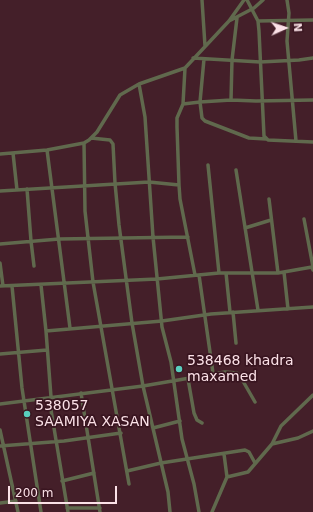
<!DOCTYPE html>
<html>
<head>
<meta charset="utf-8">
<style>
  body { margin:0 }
  #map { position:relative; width:313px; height:512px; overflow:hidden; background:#441f29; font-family:"DejaVu Sans",sans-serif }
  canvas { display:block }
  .north { position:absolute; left:265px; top:8px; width:40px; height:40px; -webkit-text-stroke:3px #391520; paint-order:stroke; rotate:87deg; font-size:11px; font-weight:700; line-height:16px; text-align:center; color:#fbe1e7 }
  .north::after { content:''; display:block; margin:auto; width:14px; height:18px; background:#fbe1e7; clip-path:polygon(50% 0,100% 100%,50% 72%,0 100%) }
  .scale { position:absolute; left:8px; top:486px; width:109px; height:18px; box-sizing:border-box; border:2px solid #fbe1e7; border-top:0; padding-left:5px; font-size:12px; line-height:14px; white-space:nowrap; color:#fbe1e7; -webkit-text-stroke:3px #391520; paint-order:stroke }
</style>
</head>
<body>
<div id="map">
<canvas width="313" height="512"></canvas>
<div class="north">N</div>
<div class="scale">200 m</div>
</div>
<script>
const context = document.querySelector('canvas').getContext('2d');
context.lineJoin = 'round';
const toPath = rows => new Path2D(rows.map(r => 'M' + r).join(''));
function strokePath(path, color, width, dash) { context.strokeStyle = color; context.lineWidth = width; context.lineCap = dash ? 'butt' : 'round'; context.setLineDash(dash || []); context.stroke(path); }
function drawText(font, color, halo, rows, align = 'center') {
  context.font = font + ' "DejaVu Sans",sans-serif'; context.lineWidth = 3.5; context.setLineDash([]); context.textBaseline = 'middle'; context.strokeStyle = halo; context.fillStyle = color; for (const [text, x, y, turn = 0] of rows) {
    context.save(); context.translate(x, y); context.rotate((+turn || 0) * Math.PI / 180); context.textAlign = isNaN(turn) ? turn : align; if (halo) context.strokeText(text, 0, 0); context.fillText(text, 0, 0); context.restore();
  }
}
strokePath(toPath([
  [202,0,205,46],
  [247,0,258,21,259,31,264,136,268,140,313,142],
  [287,0,289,13,287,41,296,141],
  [237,18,232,60,231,100,256,101,313,100],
  [229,21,254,8,263,0],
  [258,21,313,20],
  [193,58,260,62,299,60,313,58],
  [204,59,200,102,231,100],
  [139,84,145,117,153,237,162,327,171,362,182,439,194,484,199,512],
  [183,104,185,68],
  [91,138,110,140,113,144,115,183,119,225,132,323,143,386,168,492,170,512],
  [84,143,85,211,93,282,129,484],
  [47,150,70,328],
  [13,153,17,190],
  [0,154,47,150,84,143,89,140,97,132,120,95,139,84,185,68,229,21,244,0],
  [208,165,219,273],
  [236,170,258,310],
  [179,185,177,127,177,118,183,104,200,102,202,118,205,121,249,138,266,139],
  [27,189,31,241,34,266],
  [0,191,149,182,179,185,180,199,195,275],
  [269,199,278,273],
  [304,219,313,267],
  [245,228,271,220],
  [0,244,59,239,188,237],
  [0,263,3,286],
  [284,272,288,309],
  [226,273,230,312],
  [199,275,213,373],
  [41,285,46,331],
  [0,286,157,279,219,273,278,273,312,267,313,270],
  [12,286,22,388,41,512],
  [233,312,236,343],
  [0,354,47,350],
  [188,379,194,413,197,420,202,423],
  [81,393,100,512],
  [51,397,46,331,162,321,211,314,313,307],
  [49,398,68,512],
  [0,404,143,386,225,372,237,373,240,376,255,402],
  [153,428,180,421],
  [0,430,18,512],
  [272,444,298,438,313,431],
  [0,446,64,441,121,433],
  [224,454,227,477],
  [127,471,161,463,245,450,249,452,255,463],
  [62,481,94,473],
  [0,503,16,501],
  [67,508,100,508],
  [212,512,227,477,248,472,272,444,281,426,313,395]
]), '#60694d', 3.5);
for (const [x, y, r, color] of [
  [179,369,4,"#59cebe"],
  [27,414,4,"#59cebe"]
]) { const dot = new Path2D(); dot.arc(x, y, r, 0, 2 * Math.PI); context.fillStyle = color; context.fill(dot); strokePath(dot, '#391520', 1.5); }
drawText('14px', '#fbe1e7', '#391520', [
  ["538468 khadra",187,361],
  ["maxamed",187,377],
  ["538057",35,406],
  ["SAAMIYA XASAN",35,422]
], 'left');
</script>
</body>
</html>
